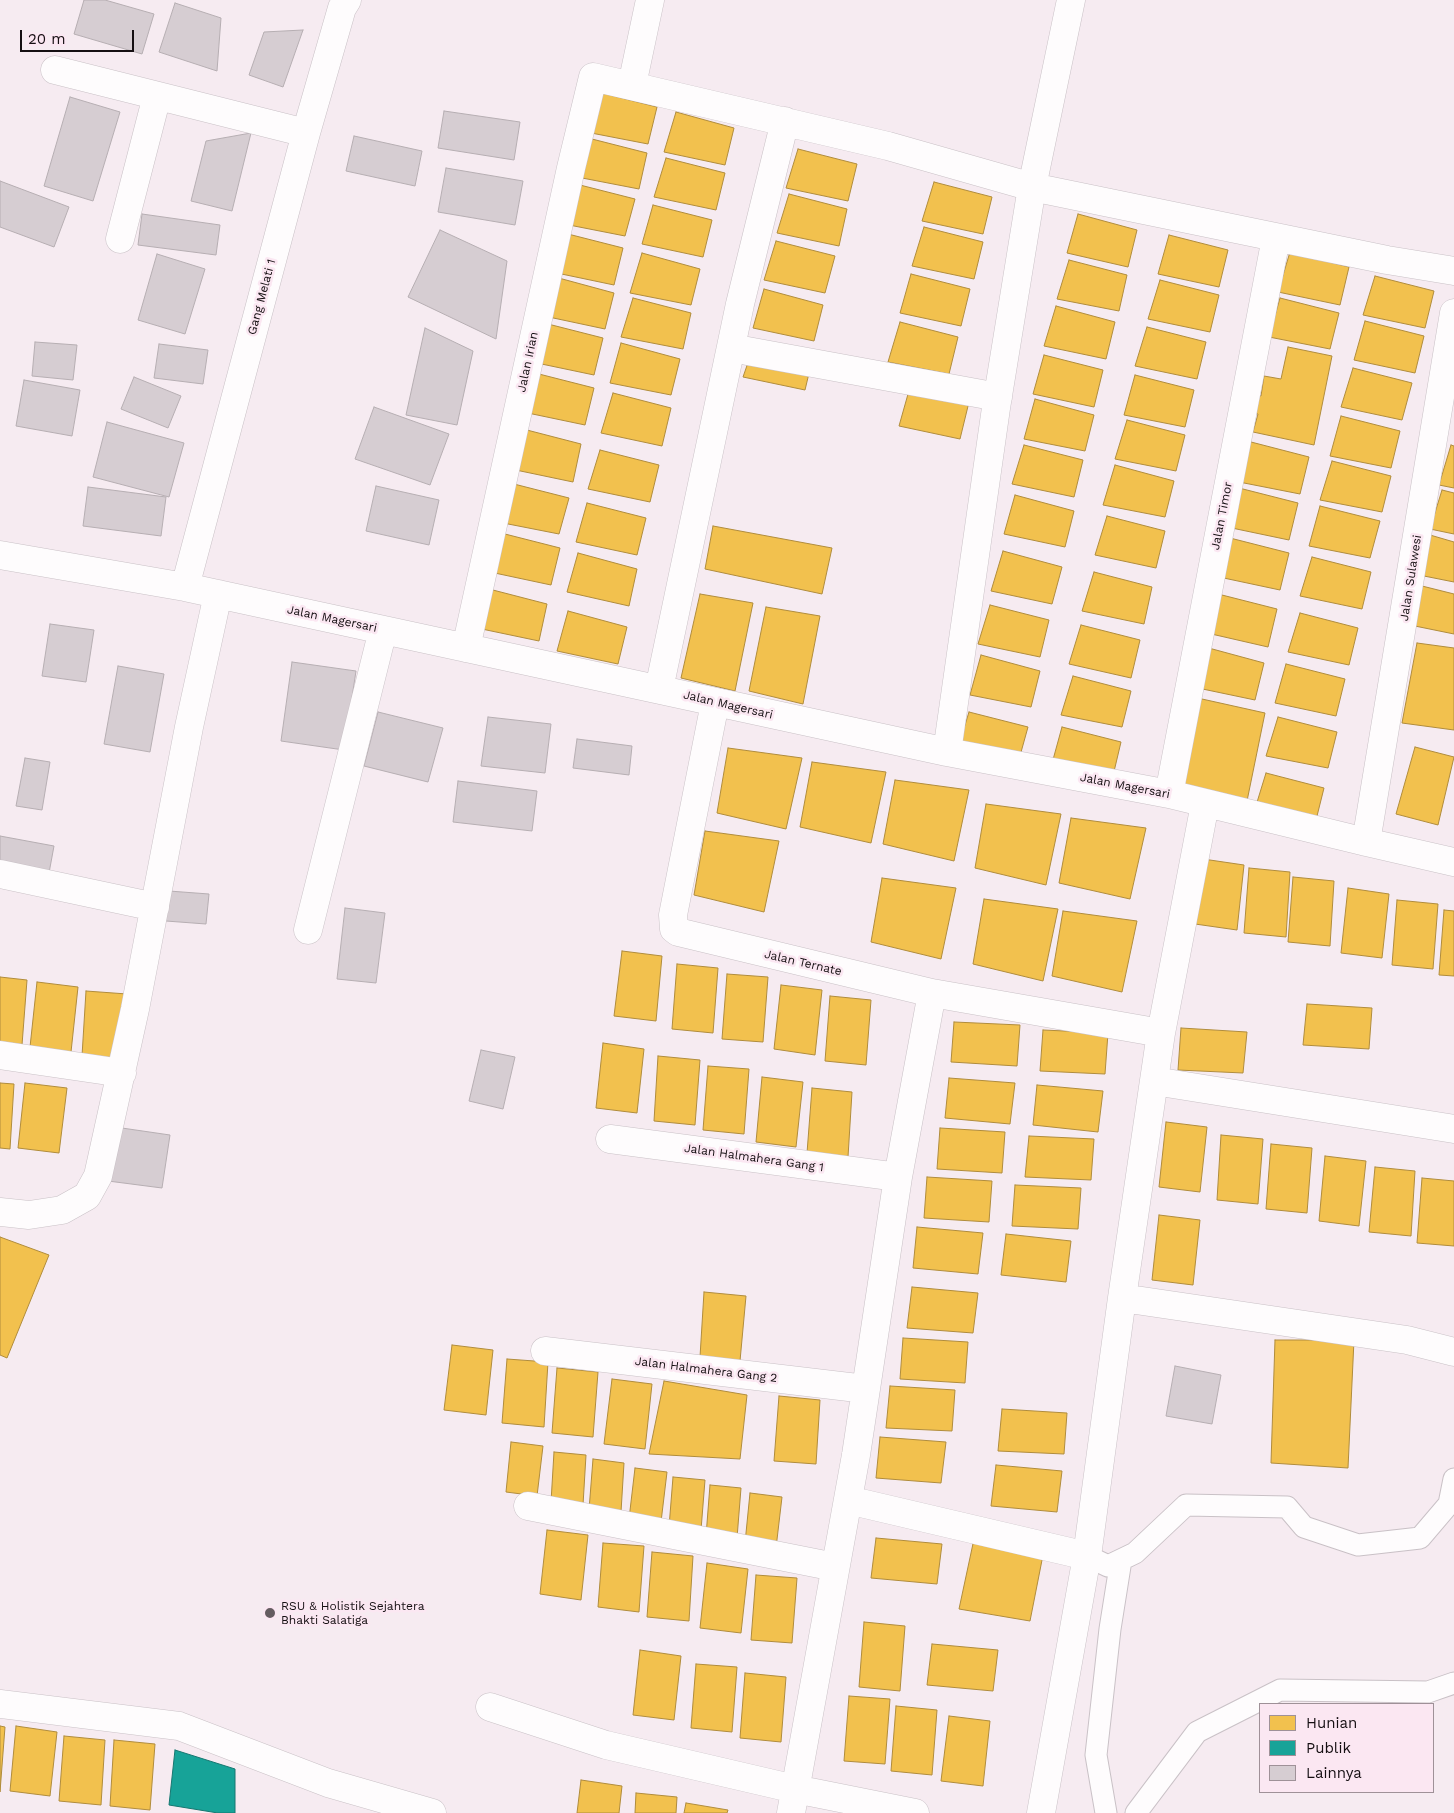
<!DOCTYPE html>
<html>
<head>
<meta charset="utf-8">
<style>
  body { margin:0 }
  #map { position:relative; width:1454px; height:1813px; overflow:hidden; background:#f6ebf1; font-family:"Work Sans",sans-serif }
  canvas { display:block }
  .legend { position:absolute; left:1259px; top:1703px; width:175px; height:90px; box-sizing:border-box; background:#fbe7f2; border:1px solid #9f9198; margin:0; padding:6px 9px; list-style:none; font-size:15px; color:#150f12 }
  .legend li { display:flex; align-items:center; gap:10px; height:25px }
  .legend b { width:25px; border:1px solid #9f9198 }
  .scale { position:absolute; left:20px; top:30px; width:114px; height:22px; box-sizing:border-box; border:2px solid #150f12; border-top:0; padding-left:6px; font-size:15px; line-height:18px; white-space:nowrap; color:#150f12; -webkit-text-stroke:4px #fbe7f2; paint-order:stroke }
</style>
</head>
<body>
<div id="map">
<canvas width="1454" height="1813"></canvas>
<ul class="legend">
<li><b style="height:14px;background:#f2c14e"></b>Hunian</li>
<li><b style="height:14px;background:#17a398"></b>Publik</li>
<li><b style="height:14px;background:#d6cdd2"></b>Lainnya</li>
</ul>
<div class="scale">20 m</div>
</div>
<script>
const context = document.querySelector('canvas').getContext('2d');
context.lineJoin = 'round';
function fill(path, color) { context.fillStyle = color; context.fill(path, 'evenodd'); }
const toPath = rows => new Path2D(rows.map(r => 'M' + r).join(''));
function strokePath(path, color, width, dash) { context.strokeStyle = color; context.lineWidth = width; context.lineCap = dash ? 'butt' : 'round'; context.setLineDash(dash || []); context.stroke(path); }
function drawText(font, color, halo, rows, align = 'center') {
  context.font = font + ' "Work Sans",sans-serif'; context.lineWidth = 5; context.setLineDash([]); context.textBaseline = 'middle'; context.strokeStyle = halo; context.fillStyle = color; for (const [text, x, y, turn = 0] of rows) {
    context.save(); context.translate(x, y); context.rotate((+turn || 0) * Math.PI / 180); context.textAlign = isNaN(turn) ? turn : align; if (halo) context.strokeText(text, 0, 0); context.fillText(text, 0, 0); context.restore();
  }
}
const homes = toPath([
  [598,92,657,107,648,144,586,132,598,92],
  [676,112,734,128,725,165,664,152,676,112],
  [588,138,647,153,639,189,577,177,588,138],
  [798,149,857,164,848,201,786,188,798,149],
  [666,158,725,173,716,210,654,197,666,158],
  [934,182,992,197,983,234,922,221,934,182],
  [576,184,635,199,625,236,564,224,576,184],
  [789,194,847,209,839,246,777,233,789,194],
  [653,205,712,220,703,257,642,244,653,205],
  [1078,214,1137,230,1128,267,1067,253,1078,214],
  [924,227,983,242,974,279,912,266,924,227],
  [564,233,623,248,614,285,552,272,564,233],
  [1169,235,1228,250,1219,287,1158,274,1169,235],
  [776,241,835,256,825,293,764,280,776,241],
  [1290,252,1349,267,1340,305,1278,292,1290,252],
  [642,253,700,269,691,305,630,293,642,253],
  [1069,260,1127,275,1119,311,1057,299,1069,260],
  [911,274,970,289,961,326,900,313,911,274],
  [1375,276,1434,291,1425,328,1363,315,1375,276],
  [555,277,614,293,605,329,544,316,555,277],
  [1160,280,1219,295,1210,332,1148,319,1160,280],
  [764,289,823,305,814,341,753,328,764,289],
  [633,298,691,313,683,349,621,337,633,298],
  [1280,298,1339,313,1330,349,1269,337,1280,298],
  [1056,306,1115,322,1106,359,1044,346,1056,306],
  [1365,321,1424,336,1415,373,1354,360,1365,321],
  [900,322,958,337,949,374,888,362,900,322],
  [544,323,603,338,594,375,532,362,544,323],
  [1147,327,1206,342,1197,379,1135,366,1147,327],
  [621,343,680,359,671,395,610,383,621,343],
  [1288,347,1332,356,1314,445,1253,432,1258,414,1246,412,1249,393,1261,396,1264,376,1281,379,1288,347],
  [751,354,810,369,805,390,743,377,751,354],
  [1044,355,1103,370,1094,407,1033,394,1044,355],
  [1353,368,1412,383,1402,420,1341,407,1353,368],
  [535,373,594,388,585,425,523,412,535,373],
  [1135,375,1194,390,1185,427,1124,415,1135,375],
  [910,387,969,402,960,439,899,426,910,387],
  [613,393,671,408,662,446,601,433,613,393],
  [1035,399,1094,415,1085,451,1024,439,1035,399],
  [1341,416,1400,431,1391,468,1330,456,1341,416],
  [1127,420,1185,435,1176,471,1115,459,1127,420],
  [523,429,581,444,573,482,511,469,523,429],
  [1251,442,1309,457,1300,494,1239,482,1251,442],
  [1024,445,1083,460,1074,497,1012,484,1024,445],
  [1451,445,1454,446,1454,488,1439,485,1451,445],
  [600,450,659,465,650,502,588,489,600,450],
  [1332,461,1391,476,1382,512,1320,500,1332,461],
  [1115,465,1174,481,1165,517,1103,505,1115,465],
  [510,483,569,498,559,534,498,522,510,483],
  [1239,488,1298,503,1289,540,1227,527,1239,488],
  [1442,490,1454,493,1454,534,1430,529,1442,490],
  [1015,495,1074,511,1065,547,1004,534,1015,495],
  [587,503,646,518,637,555,576,542,587,503],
  [1320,506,1380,521,1370,558,1309,546,1320,506],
  [1107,516,1165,531,1156,568,1095,555,1107,516],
  [713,526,832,548,822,594,705,569,713,526],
  [501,533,560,548,551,585,490,572,501,533],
  [1430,535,1454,542,1454,582,1419,575,1430,535],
  [1230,538,1289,553,1280,590,1219,577,1230,538],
  [1003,551,1062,567,1052,604,991,591,1003,551],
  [578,553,637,569,629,606,567,592,578,553],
  [1312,557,1371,572,1362,609,1300,596,1312,557],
  [1094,572,1152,587,1144,624,1082,611,1094,572],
  [1422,586,1454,594,1454,634,1410,625,1422,586],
  [489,589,547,604,539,641,477,628,489,589],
  [700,594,753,603,735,691,681,678,700,594],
  [1218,594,1277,609,1268,647,1207,633,1218,594],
  [990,605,1049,620,1040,657,978,644,990,605],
  [766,607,820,616,803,704,749,691,766,607],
  [568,611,627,627,618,664,557,651,568,611],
  [1300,613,1358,628,1349,665,1288,652,1300,613],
  [1081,625,1140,640,1131,678,1069,664,1081,625],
  [1417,643,1454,648,1454,730,1402,723,1417,643],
  [1205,647,1264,663,1255,700,1193,687,1205,647],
  [981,655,1040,671,1031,707,970,695,981,655],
  [1286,664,1345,679,1336,716,1275,703,1286,664],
  [1073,676,1131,691,1122,727,1061,715,1073,676],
  [1193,697,1265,713,1247,801,1175,787,1193,697],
  [969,712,1028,727,1018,763,957,751,969,712],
  [1278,717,1337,732,1328,768,1266,756,1278,717],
  [1062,727,1121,742,1112,780,1051,767,1062,727],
  [1415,747,1454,757,1438,825,1396,814,1415,747],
  [728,748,802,758,786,829,717,813,728,748],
  [812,762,886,772,871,843,800,827,812,762],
  [1266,773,1324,788,1315,824,1254,812,1266,773],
  [895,780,969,790,954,861,883,844,895,780],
  [986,804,1061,814,1046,885,975,868,986,804],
  [1071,818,1146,828,1130,899,1059,883,1071,818],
  [705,831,779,841,764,912,694,895,705,831],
  [1203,859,1244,865,1237,930,1195,924,1203,859],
  [1249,868,1290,872,1286,937,1244,933,1249,868],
  [1293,877,1334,881,1330,946,1288,942,1293,877],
  [882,878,956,888,941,959,871,942,882,878],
  [1348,888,1389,894,1382,958,1341,953,1348,888],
  [984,899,1058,909,1043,981,973,964,984,899],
  [1397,900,1438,904,1433,969,1392,965,1397,900],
  [1444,910,1454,911,1454,976,1439,975,1444,910],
  [1063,911,1137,921,1122,992,1052,976,1063,911],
  [622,951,662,956,656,1021,614,1016,622,951],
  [677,964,718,968,713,1033,672,1029,677,964],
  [727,974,768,977,763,1042,722,1039,727,974],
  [0,977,27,980,22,1045,0,1043,0,977],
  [37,982,78,987,71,1052,30,1047,37,982],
  [781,985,822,990,815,1055,774,1049,781,985],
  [86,991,127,994,123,1059,82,1056,86,991],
  [830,996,871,1000,866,1065,825,1061,830,996],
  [1307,1004,1372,1008,1369,1049,1303,1045,1307,1004],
  [954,1022,1020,1025,1017,1066,951,1062,954,1022],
  [1181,1028,1247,1032,1243,1073,1178,1070,1181,1028],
  [1043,1030,1108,1033,1105,1074,1040,1071,1043,1030],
  [603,1043,644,1049,637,1113,596,1108,603,1043],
  [658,1056,700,1060,695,1125,654,1121,658,1056],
  [708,1066,749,1069,744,1134,703,1130,708,1066],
  [762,1077,803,1082,796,1147,756,1142,762,1077],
  [949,1078,1015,1083,1010,1124,945,1118,949,1078],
  [0,1083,14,1084,10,1149,0,1148,0,1083],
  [25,1083,67,1088,59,1153,18,1148,25,1083],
  [1037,1085,1103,1091,1098,1132,1033,1125,1037,1085],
  [812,1088,852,1092,848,1157,807,1153,812,1088],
  [1166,1122,1207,1127,1200,1192,1159,1187,1166,1122],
  [940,1128,1005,1132,1002,1173,937,1169,940,1128],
  [1221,1135,1263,1139,1258,1204,1217,1200,1221,1135],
  [1029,1136,1094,1139,1091,1180,1025,1177,1029,1136],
  [1271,1144,1312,1148,1307,1213,1266,1209,1271,1144],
  [1325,1156,1366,1161,1359,1226,1319,1221,1325,1156],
  [1375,1167,1415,1171,1411,1236,1369,1232,1375,1167],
  [927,1177,992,1181,989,1222,924,1218,927,1177],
  [1422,1178,1454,1181,1454,1246,1417,1243,1422,1178],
  [1015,1185,1081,1188,1078,1229,1012,1226,1015,1185],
  [1159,1215,1200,1220,1193,1285,1152,1280,1159,1215],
  [917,1227,983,1233,978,1274,913,1268,917,1227],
  [1006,1234,1071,1241,1066,1282,1001,1275,1006,1234],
  [0,1237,49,1255,7,1358,0,1355,0,1237],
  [912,1287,978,1293,973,1333,907,1328,912,1287],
  [704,1292,746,1296,740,1361,700,1357,704,1292],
  [903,1338,968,1342,965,1383,900,1379,903,1338],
  [1275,1340,1354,1340,1348,1468,1271,1463,1275,1340],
  [452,1345,493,1350,486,1415,444,1410,452,1345],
  [507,1359,548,1362,544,1427,502,1423,507,1359],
  [557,1368,598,1372,593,1437,552,1433,557,1368],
  [612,1379,652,1384,645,1449,604,1444,612,1379],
  [664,1381,747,1395,740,1459,649,1454,664,1381],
  [890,1386,955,1390,952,1431,886,1428,890,1386],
  [779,1396,820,1400,816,1464,774,1461,779,1396],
  [1002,1409,1067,1413,1064,1454,998,1451,1002,1409],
  [880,1437,946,1442,941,1483,876,1478,880,1437],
  [511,1442,543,1446,537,1496,506,1492,511,1442],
  [554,1452,586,1455,583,1505,551,1502,554,1452],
  [593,1459,624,1463,621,1512,589,1510,593,1459],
  [996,1465,1062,1471,1057,1512,991,1506,996,1465],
  [635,1468,667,1472,661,1522,629,1519,635,1468],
  [673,1477,705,1480,701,1530,669,1527,673,1477],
  [710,1485,741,1488,737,1538,706,1536,710,1485],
  [750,1493,782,1497,776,1548,745,1543,750,1493],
  [547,1530,588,1535,581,1600,540,1594,547,1530],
  [876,1538,942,1544,937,1584,871,1578,876,1538],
  [974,1539,1043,1555,1030,1621,959,1609,974,1539],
  [603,1543,644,1546,639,1612,598,1607,603,1543],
  [652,1552,693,1556,689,1621,647,1617,652,1552],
  [707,1563,748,1569,741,1633,700,1628,707,1563],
  [756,1575,797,1578,792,1643,751,1640,756,1575],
  [864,1622,905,1626,900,1691,859,1687,864,1622],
  [932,1644,998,1650,993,1691,927,1685,932,1644],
  [640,1650,681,1656,674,1720,633,1715,640,1650],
  [696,1664,737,1667,732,1732,691,1728,696,1664],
  [745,1673,786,1677,781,1742,740,1738,745,1673],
  [849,1696,890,1699,885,1764,844,1761,849,1696],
  [896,1706,937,1710,932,1775,891,1771,896,1706],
  [949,1716,990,1721,983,1786,941,1781,949,1716],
  [0,1726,5,1727,0,1792,0,1726],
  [16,1726,57,1732,50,1796,10,1791,16,1726],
  [64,1736,105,1740,101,1805,59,1801,64,1736],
  [114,1740,155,1744,150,1810,110,1806,114,1740],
  [581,1780,622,1786,619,1813,577,1813,581,1780],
  [636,1793,677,1797,676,1813,635,1813,636,1793],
  [686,1803,728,1810,727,1813,684,1813,686,1803]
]);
fill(homes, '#f2c14e');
strokePath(homes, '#b08c3c', 1);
const public = toPath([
  [175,1750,235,1769,235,1813,218,1813,169,1805,175,1750]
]);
fill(public, '#17a398');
strokePath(public, '#167770', 1);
const building = toPath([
  [84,0,105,0,154,14,142,54,74,34,84,0],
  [175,3,221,18,217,71,159,52,175,3],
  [303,30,283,87,249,75,264,32,303,30],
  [70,97,120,112,93,201,44,186,70,97],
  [444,111,520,122,514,160,438,148,444,111],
  [251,133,232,211,191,201,206,141,251,133],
  [354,136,422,151,415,186,346,171,354,136],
  [446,168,523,181,515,225,438,212,446,168],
  [0,181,69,207,54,247,0,227,0,181],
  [142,214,220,225,216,255,138,245,142,214],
  [440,230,507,261,496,339,408,297,440,230],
  [157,254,205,269,185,334,138,320,157,254],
  [425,328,473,351,457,425,406,415,425,328],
  [35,342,77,345,73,380,32,376,35,342],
  [159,344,208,350,203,384,154,378,159,344],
  [134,377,181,396,168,428,121,409,134,377],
  [24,380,80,390,72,436,16,426,24,380],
  [374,407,449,434,430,485,355,459,374,407],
  [107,422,184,443,169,497,93,477,107,422],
  [376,486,439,500,429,545,366,531,376,486],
  [88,487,166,497,161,536,83,526,88,487],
  [50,624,94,630,86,682,42,676,50,624],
  [292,662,356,671,344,750,281,741,292,662],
  [118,666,164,674,150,752,104,744,118,666],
  [378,712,443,728,428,782,364,766,378,712],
  [488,717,551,724,545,773,481,766,488,717],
  [577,739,632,746,629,775,573,768,577,739],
  [25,758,50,762,42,810,16,806,25,758],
  [458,781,537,791,532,831,453,822,458,781],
  [0,836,54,846,49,873,0,864,0,836],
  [169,891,209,894,206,924,166,921,169,891],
  [345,908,385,913,376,983,337,979,345,908],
  [481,1050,515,1057,503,1109,469,1101,481,1050],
  [115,1127,170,1135,162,1188,108,1181,115,1127],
  [1175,1366,1221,1375,1212,1424,1166,1416,1175,1366]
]);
fill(building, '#d6cdd2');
strokePath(building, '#b6aeb2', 1);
const service = toPath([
  [1087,1556,1108,1566,1135,1553,1186,1505,1287,1507,1304,1527,1358,1545,1420,1538,1449,1504,1454,1479],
  [1106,1813,1096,1755,1110,1629,1121,1560],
  [1136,1813,1197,1732,1280,1690,1428,1692,1454,1683]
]);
const minor = toPath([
  [55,70,306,133],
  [632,85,650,0],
  [120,239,157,96],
  [731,348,998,397],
  [0,555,185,587,947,752,1169,794,1366,842,1454,862],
  [185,587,306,133,342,8,347,0],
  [466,648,571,168,593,77,888,146,1032,187,1387,260,1454,271],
  [659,689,740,304,785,121],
  [715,703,673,915,674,929,678,932,932,993,1161,1033],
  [947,752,996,408,1032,187,1071,0],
  [1169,794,1276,238],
  [1366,842,1454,313],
  [0,874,155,907],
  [308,930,383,630],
  [0,1055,122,1073],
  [1154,1081,1454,1129],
  [610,1139,898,1177],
  [0,1212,29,1215,62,1210,87,1196,98,1176,135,1009,189,727,218,594],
  [1122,1298,1407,1340,1454,1352],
  [545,1351,866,1389],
  [848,1500,1087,1556],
  [528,1506,835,1567],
  [0,1704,179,1726,328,1783,432,1813],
  [490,1707,606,1745,795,1789,915,1813],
  [791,1813,856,1455,898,1177,932,993],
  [1041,1813,1087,1556,1122,1298,1161,1033,1205,804]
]);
strokePath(service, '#c9c1c6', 23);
strokePath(minor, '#c9c1c6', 29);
strokePath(service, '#fefcfd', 21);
strokePath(minor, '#fefcfd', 28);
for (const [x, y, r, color] of [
  [270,1613,6,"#645c60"]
]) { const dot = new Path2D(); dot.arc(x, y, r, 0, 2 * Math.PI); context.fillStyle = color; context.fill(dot); strokePath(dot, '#fbe7f2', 2); }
drawText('12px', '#150f12', '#fbe7f2', [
  ["Gang Melati 1",262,297,-75],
  ["Jalan Irian",528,362,-78],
  ["Jalan Timor",1222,516,-79],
  ["Jalan Sulawesi",1411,578,-81],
  ["Jalan Magersari",332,619,12],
  ["Jalan Magersari",728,705,13],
  ["Jalan Magersari",1125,786,11],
  ["Jalan Ternate",803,963,13],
  ["Jalan Halmahera Gang 1",754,1158,8],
  ["Jalan Halmahera Gang 2",706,1370,7]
]);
drawText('12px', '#150f12', '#fbe7f2', [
  ["RSU & Holistik Sejahtera",281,1606],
  ["Bhakti Salatiga",281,1620]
], 'left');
</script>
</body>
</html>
